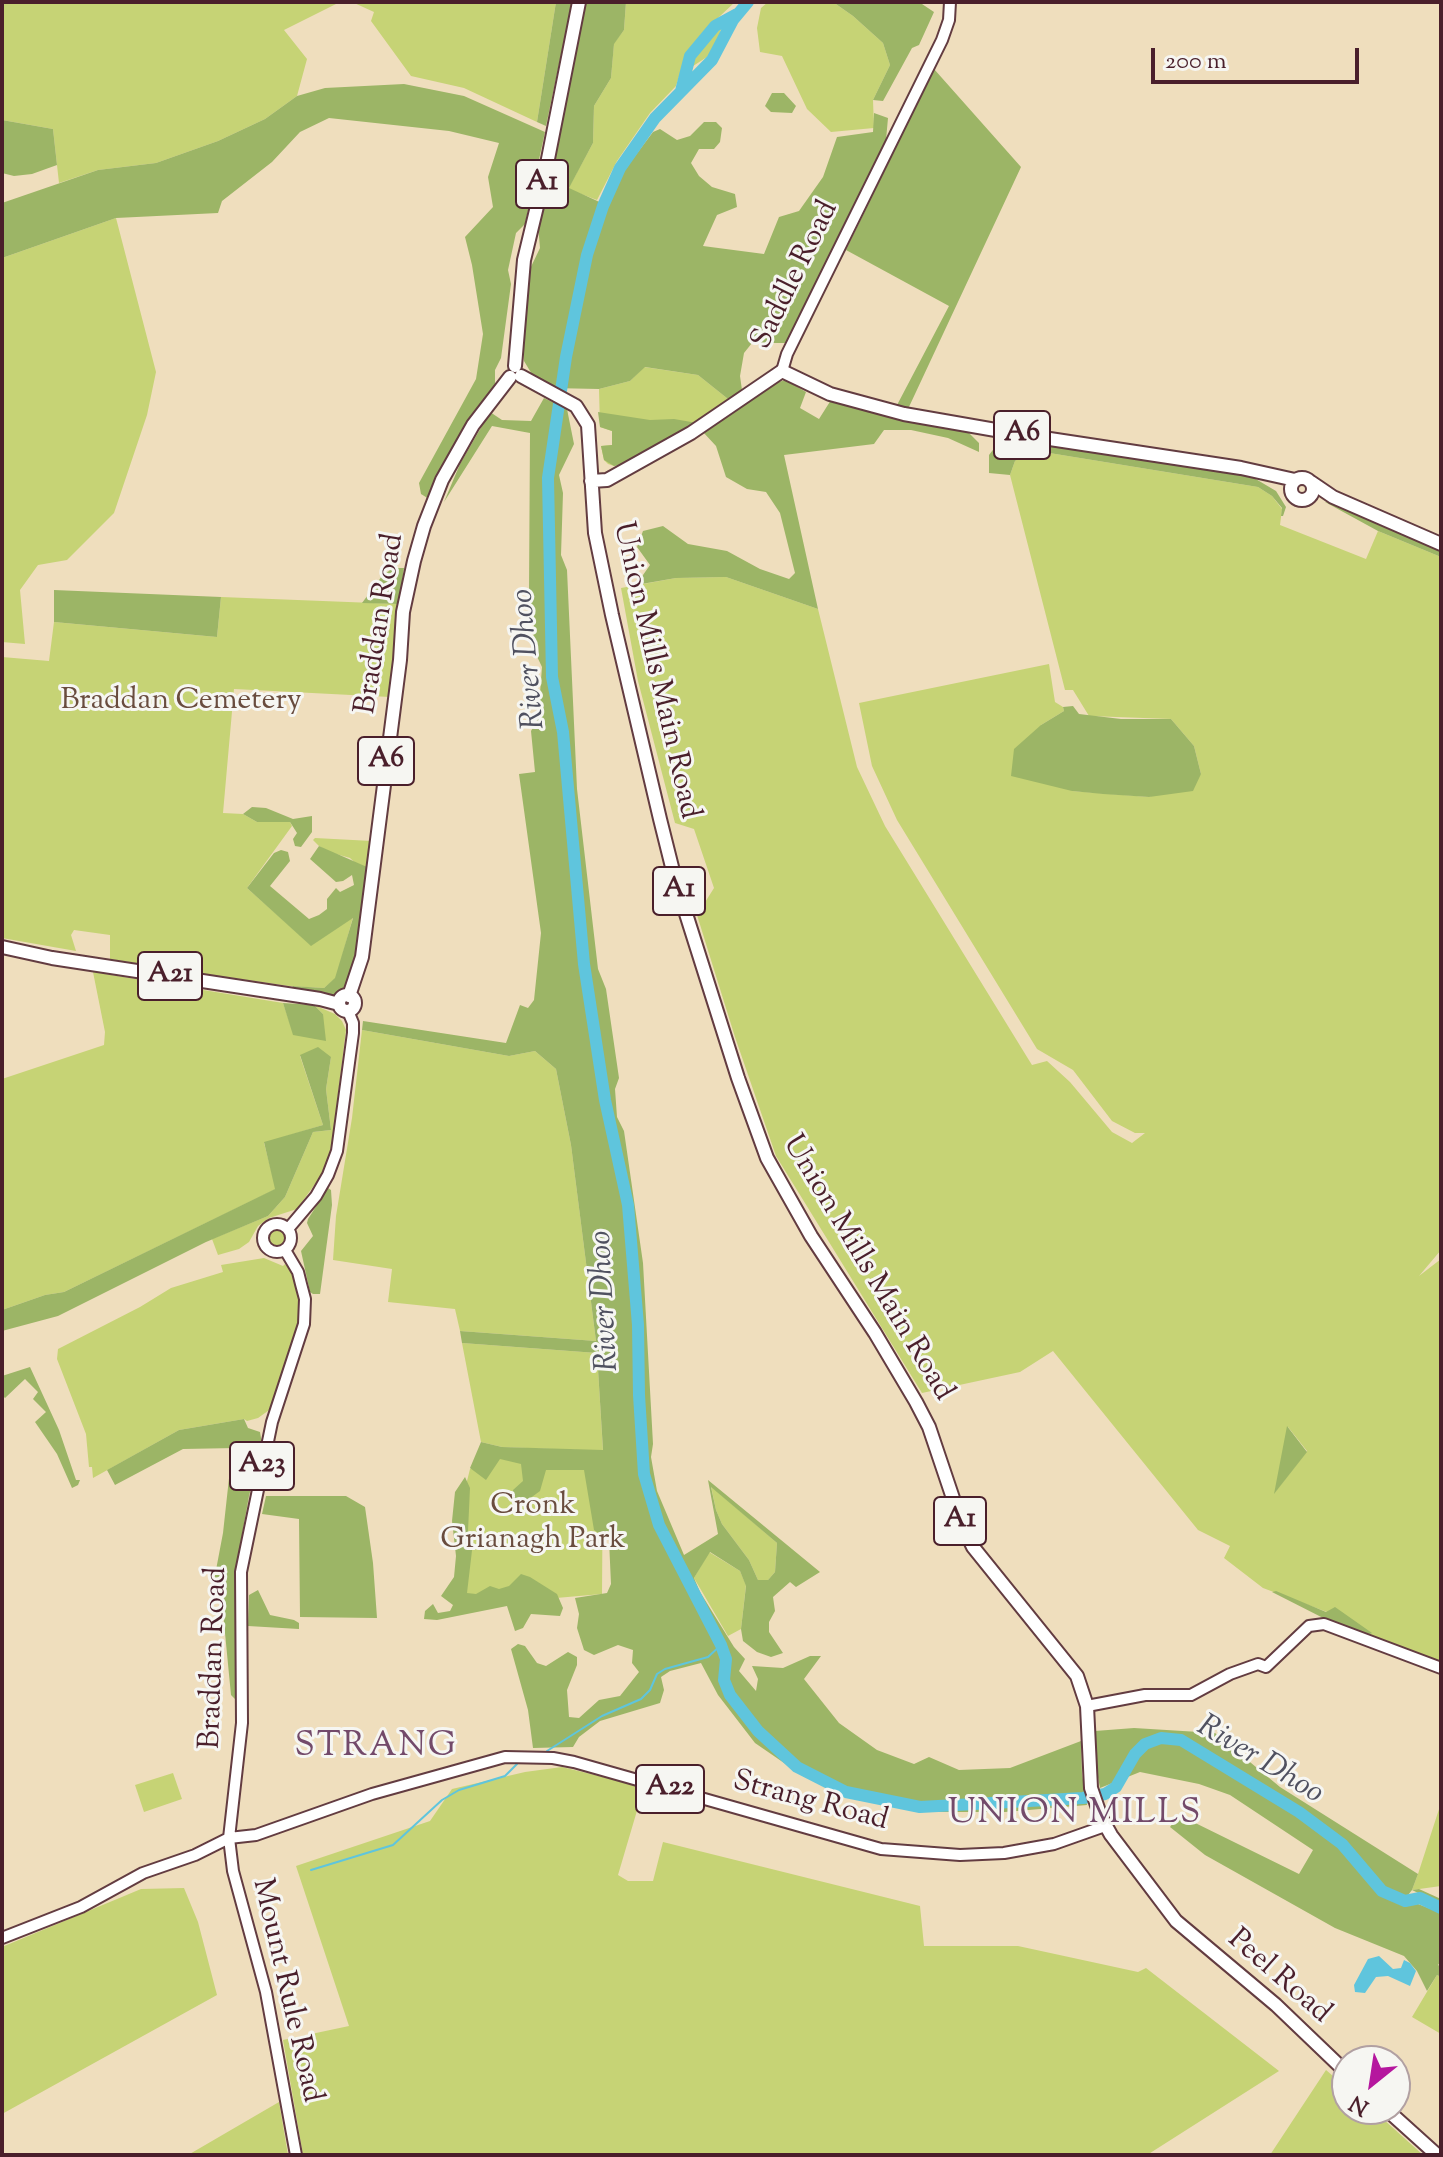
<!DOCTYPE html>
<html>
<head>
<meta charset="utf-8">
<style>
  body { margin:0 }
  #map { position:relative; width:1443px; height:2157px; overflow:hidden; background:#efdebd; font-family:"Sorts Mill Goudy",serif }
  canvas { display:block }
  .frame { position:absolute; inset:0; border:4px solid #4a1f2b; pointer-events:none }
  .north { position:absolute; left:1331px; top:2045px; width:80px; height:80px; box-sizing:border-box; background:#f6f6f2; border:2px solid #b1a0a2; border-radius:50%; rotate:210deg; font-size:22px; font-weight:700; line-height:32px; text-align:center; color:#4a1f2b }
  .north::after { content:''; display:block; margin:auto; width:28px; height:36px; background:#b5179e; clip-path:polygon(50% 0,100% 100%,50% 72%,0 100%) }
  .scale { position:absolute; left:1151px; top:48px; width:208px; height:36px; box-sizing:border-box; border:4px solid #4a1f2b; border-top:0; padding-left:10px; font-size:24px; line-height:28px; white-space:nowrap; color:#4a1f2b; -webkit-text-stroke:6px #f6f6f2; paint-order:stroke }
</style>
</head>
<body>
<div id="map">
<canvas width="1443" height="2157"></canvas>
<div class="frame"></div>
<div class="north">N</div>
<div class="scale">200 m</div>
</div>
<script>
const context = document.querySelector('canvas').getContext('2d');
context.lineJoin = 'round';
function fill(path, color) { context.fillStyle = color; context.fill(path, 'evenodd'); }
const toPath = rows => new Path2D(rows.map(r => 'M' + r).join(''));
function strokePath(path, color, width, dash) { context.strokeStyle = color; context.lineWidth = width; context.lineCap = dash ? 'butt' : 'round'; context.setLineDash(dash || []); context.stroke(path); }
function drawText(font, color, halo, rows, align = 'center') {
  context.font = font + ' "Sorts Mill Goudy",serif'; context.lineWidth = 6; context.setLineDash([]); context.textBaseline = 'middle'; context.strokeStyle = halo; context.fillStyle = color; for (const [text, x, y, turn = 0] of rows) {
    context.save(); context.translate(x, y); context.rotate((+turn || 0) * Math.PI / 180); context.textAlign = isNaN(turn) ? turn : align; if (halo) context.strokeText(text, 0, 0); context.fillText(text, 0, 0); context.restore();
  }
}
fill(toPath([
  [2,2,340,2,284,30,307,59,297,96,265,119,218,141,156,163,98,170,59,183,53,129,2,120],
  [352,2,556,2,537,122,464,88,411,76,371,21,374,12],
  [626,2,735,2,702,33,685,57,676,86,650,113,617,161,597,200,568,189,593,143,594,106,611,78,614,43,624,30],
  [768,2,833,2,853,16,883,43,890,65,873,100,874,128,831,132,807,109,782,56,760,52,757,28,761,8],
  [721,29,718,45,707,57,690,68,691,60,703,40,714,30],
  [116,218,156,372,147,415,114,513,67,560,38,565,20,590,25,644,2,642,2,258],
  [644,367,698,375,728,399,688,431,614,466,608,464,604,460,601,446,612,445,612,431,600,427,599,389,630,381],
  [1031,450,1258,487,1272,496,1282,509,1280,525,1366,559,1378,531,1441,557,1441,1250,1419,1276,1441,1259,1441,1662,1368,1635,1371,1633,1327,1612,1263,1588,1224,1558,1230,1546,1198,1530,1053,1351,1020,1372,922,1393,776,1156,735,1037,697,915,714,888,694,829,675,823,638,681,621,588,676,578,726,577,818,609,857,767,885,826,1027,1057,1032,1065,1047,1061,1070,1082,1112,1132,1132,1143,1145,1133,1135,1133,1112,1121,1073,1070,1037,1049,897,820,872,766,859,703,1049,664,1055,702,1063,707,1064,711,1041,725,1072,791,1149,797,1201,774,1194,746,1171,719,1089,716,1073,690,1065,690,1010,475,1015,461],
  [1288,1427,1307,1451,1275,1492],
  [221,597,399,604,390,697,234,689,223,813,243,814,257,822,290,822,292,826,247,888,311,945,353,917,336,978,324,988,289,986,170,969,162,960,154,966,110,959,110,935,74,930,71,935,76,951,2,938,2,657,49,661,54,622,217,637],
  [315,838,372,841,368,875,350,858,329,852,319,846,313,840],
  [93,972,283,1003,294,1035,323,1014,314,1005,335,1014,342,1021,346,1030,331,1150,320,1177,297,1209,269,1218,258,1226,249,1242,239,1249,218,1255,212,1239,268,1216,285,1197,313,1132,331,1130,326,1089,331,1057,300,1056,323,1125,264,1143,276,1189,64,1292,45,1295,2,1310,2,1079,104,1045,105,1032],
  [362,1030,509,1056,535,1051,556,1069,571,1145,596,1341,460,1331,455,1309,388,1302,392,1269,333,1260,336,1216,352,1118],
  '267 1238a10 10 0 1 1 20 0a10 10 0 1 1-20 0Z',
  [264,1258,283,1266,285,1264,293,1274,301,1295,301,1324,272,1408,258,1418,247,1421,244,1419,179,1430,93,1478,92,1467,89,1467,86,1434,57,1359,58,1349,140,1307,171,1288,223,1272,221,1265],
  [462,1343,597,1353,603,1451,502,1447,481,1442],
  [502,1449,603,1453,602,1594,464,1606,463,1497,470,1469],
  [711,1486,777,1543,775,1572,768,1580,758,1580,749,1560,722,1524,716,1510],
  [709,1552,740,1571,746,1585,741,1629,728,1636,694,1578],
  [562,1767,644,1787,618,1875,628,1881,653,1881,663,1842,920,1906,924,1946,1018,1946,1138,1972,1146,1968,1279,2071,1147,2155,303,2155,283,2040,349,2026,296,1866,430,1821,452,1789,525,1772],
  [173,1773,182,1799,144,1812,135,1785],
  [1441,1803,1441,1886,1412,1890,1418,1874],
  [184,1888,198,1922,217,1995,2,2114,2,1947,141,1889],
  [1437,1975,1441,1977,1441,2034,1412,2017],
  [1326,2070,1347,2088,1347,2109,1372,2109,1423,2155,1270,2155],
  [279,2102,288,2155,188,2155]
]), '#c6d375');
fill(toPath([
  [556,2,572,2,546,126,537,122],
  [586,2,626,2,624,30,614,44,611,78,594,106,593,143,569,188,606,205,626,168,653,132,660,129,677,140,690,136,704,122,716,122,722,128,720,142,714,149,699,149,691,163,699,176,712,187,735,194,737,207,717,215,703,246,764,254,779,217,799,211,823,177,837,137,873,132,874,113,888,118,886,140,787,343,752,343,744,353,740,376,742,390,728,399,698,375,645,367,630,381,599,389,551,388,533,376,524,361,523,348,529,271,540,248,538,225],
  [833,2,919,2,934,12,919,45,912,48,883,101,873,100,890,65,883,43,853,16],
  [934,69,1021,167,908,409,896,407,949,306,846,250],
  [404,84,464,96,545,132,525,224,516,233,508,270,511,284,501,358,495,370,495,384,466,428,429,499,421,494,419,483,476,379,483,334,472,265,465,237,493,207,488,177,499,143,449,131,329,118,300,132,272,162,222,201,218,213,116,218,2,258,2,223,4,219,2,220,2,203,98,170,156,163,218,141,265,119,297,96,325,88],
  [772,93,784,93,796,106,792,113,771,112,765,106],
  [2,120,53,129,57,165,32,174,14,176,2,173],
  [785,380,806,392,800,408,819,419,831,400,967,431,979,443,979,452,948,438,911,430,884,430,874,444,784,455,818,609,726,577,676,578,636,585,650,565,637,547,643,531,663,526,688,544,727,551,760,569,789,579,795,573,780,513,766,492,747,489,726,477,716,446,703,432,767,386],
  [544,398,567,409,574,444,559,475,563,493,561,555,567,570,577,789,598,969,606,989,619,1078,615,1089,617,1117,624,1131,643,1263,653,1444,651,1457,657,1491,684,1555,718,1534,708,1480,820,1572,796,1587,790,1582,773,1597,775,1611,769,1622,769,1632,783,1653,771,1657,757,1652,743,1641,741,1629,746,1586,740,1571,710,1552,694,1578,700,1592,734,1647,745,1659,739,1671,756,1691,758,1679,752,1666,783,1668,810,1656,821,1656,804,1679,839,1723,877,1750,914,1764,929,1757,959,1770,1010,1768,1081,1741,1082,1774,1087,1805,1005,1812,935,1812,859,1799,803,1776,755,1743,718,1695,701,1663,670,1671,661,1677,664,1690,660,1703,600,1721,579,1737,573,1747,533,1748,528,1710,511,1649,518,1644,525,1646,537,1663,546,1666,568,1652,577,1657,577,1665,567,1690,569,1717,579,1718,599,1700,620,1696,639,1672,632,1663,633,1650,618,1645,594,1655,584,1650,577,1628,579,1614,575,1598,607,1593,611,1584,609,1540,594,1530,584,1470,546,1470,540,1491,525,1502,513,1499,513,1490,523,1481,521,1464,500,1459,486,1480,470,1468,481,1442,502,1447,603,1450,597,1353,462,1343,460,1331,596,1341,571,1145,556,1069,535,1051,509,1056,362,1030,363,1021,506,1043,520,1005,528,1008,534,1000,541,933,519,774,535,772,531,731,538,719,542,667,533,648,534,621,529,592,530,433,492,426,444,502,460,464,490,412,502,420,531,421],
  [711,1487,777,1543,775,1572,768,1580,758,1580,749,1560,722,1524,716,1510],
  [598,412,650,420,674,419,697,423,622,465,614,466,604,460,601,446,612,445,612,431,600,427],
  [1006,439,1216,469,1254,478,1276,491,1286,507,1283,516,1281,516,1282,508,1272,496,1258,487,1031,450,1015,461,1010,475,989,473,989,455,999,442],
  [1325,502,1334,503,1441,549,1441,557,1378,531],
  [393,568,404,568,399,604,362,603,382,576],
  [54,590,221,597,217,637,54,622],
  [1073,706,1079,714,1121,719,1171,719,1194,746,1201,774,1193,791,1149,797,1103,794,1072,791,1011,776,1014,749,1041,725,1064,711,1063,707],
  [252,807,266,808,293,819,312,816,312,832,301,847,295,846,293,839,297,833,290,822,257,822,243,814],
  [319,846,367,867,368,875,363,930,352,972,341,993,330,996,298,991,292,986,324,988,335,978,353,918,311,946,247,888,274,853,281,850,288,852,290,861,270,886,309,919,319,915,327,909,327,899,336,888,340,892,354,885,352,875,343,881,336,882,310,859],
  [283,1003,314,1005,323,1014,326,1041,293,1035],
  [318,1047,331,1057,326,1089,331,1130,313,1132,285,1197,268,1216,206,1242,58,1316,2,1331,2,1310,45,1295,64,1292,275,1189,264,1142,323,1125,300,1055],
  [328,1188,331,1190,332,1205,320,1294,313,1294,310,1292,301,1251,313,1236,307,1223,308,1219],
  [30,1367,59,1430,76,1480,80,1480,78,1485,72,1488,57,1454,35,1422,46,1412,33,1399,38,1392,25,1379,5,1398,2,1395,2,1376],
  [244,1419,248,1428,260,1432,262,1444,249,1496,235,1574,237,1701,231,1695,222,1602,212,1591,223,1533,231,1460,236,1454,236,1448,183,1449,115,1485,107,1470,179,1430],
  [1287,1426,1307,1452,1274,1494],
  [465,1477,470,1488,468,1531,473,1542,467,1593,476,1594,490,1586,499,1589,509,1586,521,1574,530,1577,557,1594,563,1608,560,1616,531,1614,523,1628,515,1631,507,1606,437,1620,424,1619,425,1611,433,1604,438,1613,450,1611,453,1605,441,1596,454,1577,456,1556,452,1521,455,1492],
  [266,1496,346,1496,365,1507,373,1563,377,1618,300,1617,299,1519,262,1514],
  [258,1590,270,1615,294,1620,299,1623,299,1629,248,1626,249,1595],
  [1276,1591,1326,1612,1335,1607,1372,1633,1368,1635,1335,1624,1272,1592],
  [1134,1728,1215,1733,1280,1787,1418,1874,1412,1890,1419,1889,1441,1899,1441,1904,1412,1890,1408,1895,1418,1904,1441,1913,1441,1961,1438,1965,1441,1967,1441,1977,1437,1975,1427,1991,1417,1971,1404,1956,1335,1928,1205,1855,1170,1827,1179,1815,1299,1874,1313,1850,1230,1795,1199,1784,1140,1772,1100,1788,1095,1761,1095,1731]
]), '#9cb566');
fill(toPath([
  [1379,1956,1393,1969,1401,1968,1404,1960,1410,1963,1416,1971,1410,1986,1388,1976,1376,1977,1365,1993,1355,1992,1354,1985,1368,1959]
]), '#5fc5dd');
strokePath(toPath([
  [547,1751,602,1716,641,1699,650,1690,657,1674,665,1669,708,1657,721,1645],
  [311,1870,393,1845,442,1800,459,1790,505,1776,517,1764]
]), '#5fc5dd', 2);
strokePath(toPath([
  [748,2,733,20,712,60,655,118,620,168,603,206,587,255,566,357,548,478,552,677,563,732,584,964,605,1100,628,1205,638,1325,639,1395,644,1474,659,1525,721,1645,726,1659,724,1680,730,1695,758,1731,797,1767,846,1792,920,1807,1083,1798,1105,1794,1116,1787,1135,1754,1145,1744,1161,1738,1181,1740,1299,1812,1342,1844,1382,1891,1405,1901,1420,1898,1441,1908],
  [681,91,690,56,715,26,737,14]
]), '#5fc5dd', 12);
const major = toPath([
  [782,371,787,354,942,40,949,20,950,2],
  '263 1238a14 14 0 1 1 28 0a14 14 0 1 1-28 0Z',
  [288,1229,316,1196,328,1175,337,1151,353,1033,353,1023,348,1011],
  [285,1250,298,1272,301,1284,305,1299,304,1324,272,1422,241,1572,242,1723,229,1838,233,1871,266,1992,296,2155],
  [1087,1706,1145,1695,1191,1695,1230,1674,1258,1664,1266,1667,1309,1626,1324,1624,1441,1668],
  [2,1938,81,1907,143,1873,195,1855,229,1838,256,1835,372,1794,505,1757,553,1758,574,1762,881,1849,960,1855,1004,1853,1054,1844,1105,1826]
]);
const highway = toPath([
  [515,366,524,260,546,169,579,2],
  [521,376,576,406,588,425,595,533,612,615,660,819,675,879,738,1078,767,1158,811,1236,875,1333,916,1402,929,1427,961,1522,973,1547,1077,1676,1087,1706,1091,1788,1101,1817,1111,1835,1176,1921,1276,2005,1347,2073],
  '1291 489a11 11 0 1 1 22 0a11 11 0 1 1-22 0Z',
  [591,481,607,480,691,433,782,371,830,394,904,414,1030,436,1241,468,1295,480],
  [1311,482,1333,497,1441,544],
  [2,947,52,958,320,999,339,1004],
  '339 1003a8 8 0 1 1 16 0a8 8 0 1 1-16 0Z',
  [349,996,362,957,400,660,403,612,414,561,424,526,442,480,473,425,510,377],
  [1386,2109,1437,2155]
]);
strokePath(major, '#633c41', 14);
strokePath(highway, '#633c41', 16);
strokePath(major, '#fff', 10);
strokePath(highway, '#fff', 12);
for (const [x, y, w] of [
  [542,184,52],
  [1022,435,56],
  [386,761,56],
  [679,891,52],
  [170,976,64],
  [262,1466,64],
  [960,1521,52],
  [670,1789,68]
]) { const box = new Path2D(); box.roundRect(x - w / 2, y - 24, w, 48, 6); context.fillStyle = '#f6f6f2'; context.fill(box); strokePath(box, '#4a1f2b', 2); }
drawText('bold 28px', '#4a1f2b', null, [
  ["A1",542,184],
  ["A6",1022,435],
  ["A6",386,761],
  ["A1",679,891],
  ["A21",170,976],
  ["A23",262,1466],
  ["A1",960,1521],
  ["A22",670,1789]
]);
drawText('30px', '#4a1f2b', '#f6f6f2', [
  ["Saddle Road",797,276,-64],
  ["Braddan Road",382,624,-81],
  ["Union Mills Main Road",654,671,77],
  ["Union Mills Main Road",866,1269,59],
  ["Braddan Road",216,1658,-88],
  ["Strang Road",810,1803,15],
  ["Peel Road",1278,1978,41],
  ["Mount Rule Road",285,1991,77]
]);
drawText('30px', '#694c3e', '#f6f6f2', [
  ["Braddan Cemetery",181,703],
  ["Cronk",533,1508],
  ["Grianagh Park",533,1542]
]);
drawText('italic 32px', '#505160', '#f6f6f2', [
  ["River Dhoo",531,659,-95],
  ["River Dhoo",607,1301,-93],
  ["River Dhoo",1259,1762,31]
]);
context.letterSpacing = '2px';
drawText('34px', '#734a6a', '#f6f6f2', [
  ["STRANG",376,1749],
  ["UNION MILLS",1075,1816]
]);
context.letterSpacing = '0px';
</script>
</body>
</html>
